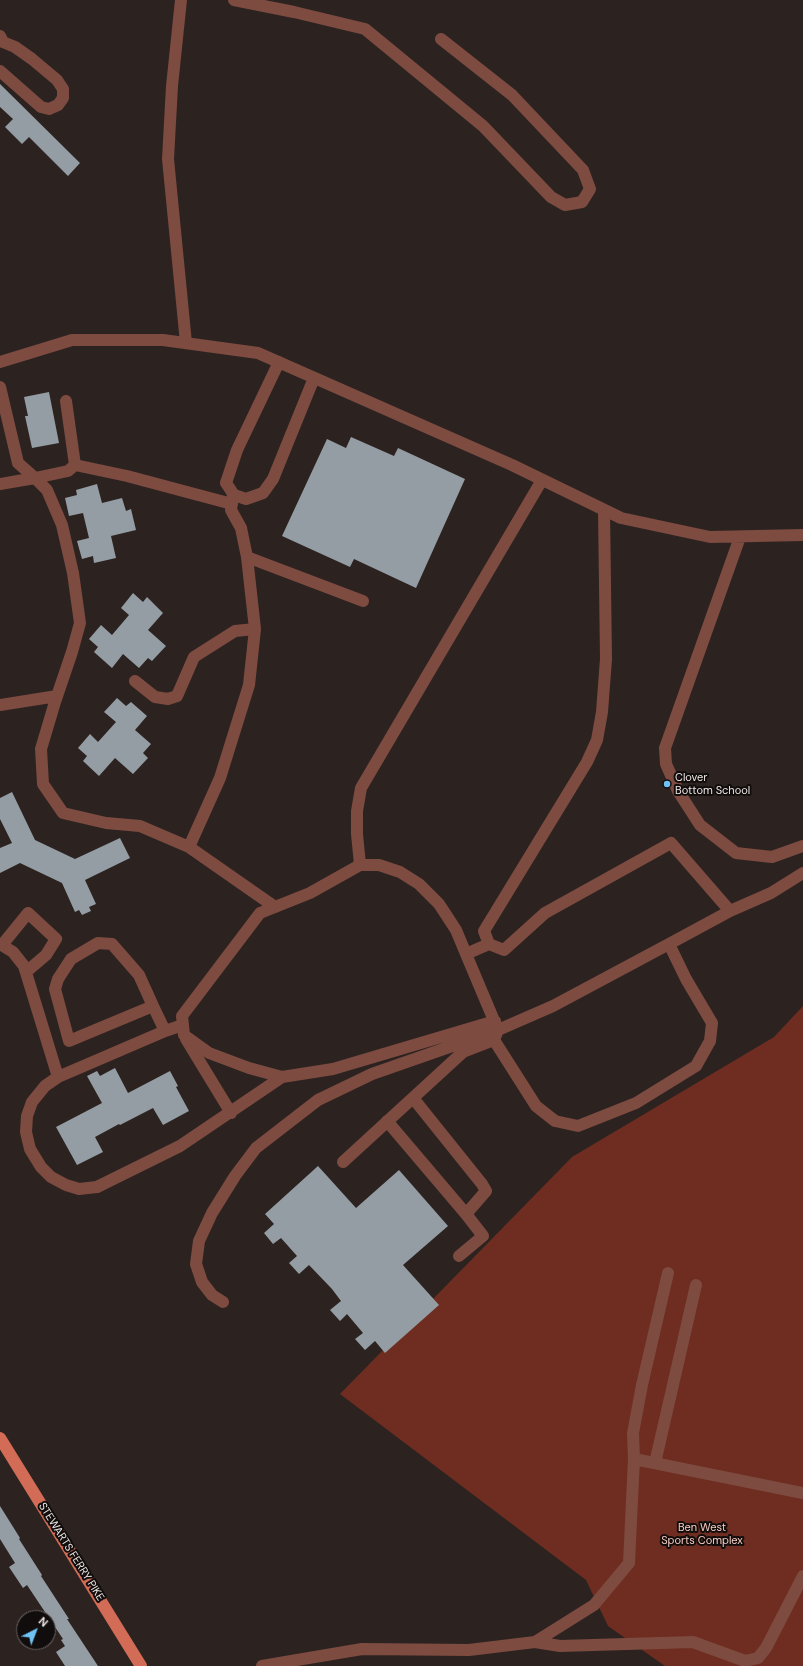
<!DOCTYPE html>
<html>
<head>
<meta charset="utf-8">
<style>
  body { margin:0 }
  #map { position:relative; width:803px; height:1666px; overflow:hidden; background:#2c2321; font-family:"DM Sans",sans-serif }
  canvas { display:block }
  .north { position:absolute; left:16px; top:1610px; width:40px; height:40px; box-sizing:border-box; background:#110d0c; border:1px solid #696463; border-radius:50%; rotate:42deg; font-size:11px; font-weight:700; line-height:16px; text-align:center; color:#ede7e6 }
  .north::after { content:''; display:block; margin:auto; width:14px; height:18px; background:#6fc2f4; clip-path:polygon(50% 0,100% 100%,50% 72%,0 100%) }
</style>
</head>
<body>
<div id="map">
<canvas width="803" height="1666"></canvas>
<div class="north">N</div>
</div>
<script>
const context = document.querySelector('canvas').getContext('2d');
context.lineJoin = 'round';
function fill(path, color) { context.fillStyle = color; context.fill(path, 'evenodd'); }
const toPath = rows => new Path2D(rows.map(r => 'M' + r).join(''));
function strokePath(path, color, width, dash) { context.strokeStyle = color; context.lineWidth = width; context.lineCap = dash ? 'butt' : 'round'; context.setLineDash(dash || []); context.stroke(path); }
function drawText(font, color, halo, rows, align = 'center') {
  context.font = font + ' "DM Sans",sans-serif'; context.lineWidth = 4; context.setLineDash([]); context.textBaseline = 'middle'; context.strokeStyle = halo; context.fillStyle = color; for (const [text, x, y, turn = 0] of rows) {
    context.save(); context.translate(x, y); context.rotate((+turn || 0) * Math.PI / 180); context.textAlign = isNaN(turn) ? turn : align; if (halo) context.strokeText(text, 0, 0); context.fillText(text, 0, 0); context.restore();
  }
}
fill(toPath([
  [803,1006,803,1666,665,1666,608,1626,586,1580,340,1394,572,1157,774,1037]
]), '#6e2d20');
fill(toPath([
  [0,84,80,163,68,176,29,137,22,144,5,127,13,119,0,107],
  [49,392,59,443,32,448,25,416,28,416,24,397],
  [351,437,394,456,398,448,465,479,416,588,354,559,350,567,282,536,327,439,346,448],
  [97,484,102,503,122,498,126,511,131,509,136,530,111,536,116,558,94,563,93,556,82,559,77,541,89,538,83,513,69,516,65,498,77,495,76,490],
  [133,593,143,602,147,597,163,613,148,630,166,646,152,661,148,658,139,668,123,654,112,668,94,652,98,647,89,639,101,625,112,635,129,615,121,608],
  [117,698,126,706,131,702,147,716,135,730,151,744,143,753,148,758,133,774,115,758,99,776,83,761,87,756,78,748,90,734,98,742,116,722,104,712],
  [12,792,35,840,75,859,120,838,130,858,85,880,96,904,89,907,91,911,82,915,79,910,75,912,62,883,20,863,0,873,0,848,12,843,0,819,0,798],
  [115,1068,128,1093,170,1071,178,1086,176,1087,189,1111,163,1125,153,1108,120,1125,119,1124,95,1137,103,1152,77,1165,56,1127,102,1103,87,1076,97,1071,100,1076],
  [318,1166,356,1208,399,1170,448,1226,403,1265,439,1305,385,1353,375,1341,365,1350,355,1339,363,1333,347,1314,340,1321,330,1310,341,1301,332,1289,309,1265,299,1274,289,1263,297,1256,281,1238,273,1244,264,1233,274,1224,265,1214],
  [0,1506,20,1538,19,1539,42,1575,41,1576,69,1619,67,1619,98,1666,65,1666,56,1652,65,1646,61,1640,63,1639,27,1585,23,1588,9,1567,15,1563,0,1539]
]), '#949da3');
strokePath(toPath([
  [181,0,172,86,168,159,186,343],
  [234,0,294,12,365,29,483,126,551,197,565,205,582,202,590,189,583,170,512,95,441,39],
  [0,36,3,42,15,47,32,59,57,80,63,89,63,98,58,105,49,109,41,107,0,71],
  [0,362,72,340,163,340,258,353,512,465,621,518,710,537,803,535],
  [279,362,237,450,226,483,234,495,246,499,263,493,273,479,314,378],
  [0,387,18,463,35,478,68,471,75,465,66,401],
  [75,465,127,476,232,504],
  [0,484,35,478,47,490,62,525,73,573,80,623,72,652,55,702,41,749,43,784,63,813,106,823,140,826,189,847],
  [233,494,231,510,241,528,247,557,255,629,249,685,220,778,189,847,275,907],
  [740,537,665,748,666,764,678,791,700,825,736,853,772,857,803,846],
  [247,557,363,601],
  [135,681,155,697,168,699,177,696,194,657,235,631,255,629],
  [0,705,57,696],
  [360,865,310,893,260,913,182,1016,184,1035,209,1053,249,1068,282,1077,333,1069,495,1021],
  [0,944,13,952,24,966,58,1077],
  [489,944,484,931,587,762,597,740,602,712,606,659,604,510],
  [669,944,686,979,712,1023,710,1041,696,1066,636,1103,578,1126,555,1121,536,1106,494,1040,498,1030,553,1006,669,944,730,911,771,893,803,873],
  [2,945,28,913,56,939,46,955,26,972],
  [466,954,456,930,439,904,419,884,400,872,379,865,360,865,357,834,357,811,361,788,542,480],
  [153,1006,69,1041,55,989,58,979,71,959,98,943,112,944,139,975,153,1006,165,1031],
  [183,1025,165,1031,58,1077,45,1086,32,1102,27,1116,26,1132,30,1149,41,1167,51,1177,66,1185,79,1189,97,1187,180,1146,282,1077],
  [186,1039,231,1113],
  [387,1121,466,1214,486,1191,482,1184,413,1098],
  [343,1162,463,1052,494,1040],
  [459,1256,483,1236,466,1214],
  [223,1302,212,1295,202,1282,196,1264,199,1241,212,1213,235,1176,256,1148,318,1100,372,1074,498,1030,466,954,489,944,504,950,545,913,671,843,730,911],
  [634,1459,633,1433,642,1385,668,1273],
  [655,1463,696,1285],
  [535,1642,560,1646,693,1642,745,1661,758,1658,766,1648,803,1576],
  [262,1666,362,1649,469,1650,535,1642,594,1605,629,1563,634,1459,803,1493]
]), '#7d4b40', 12);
strokePath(toPath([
  [0,1438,141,1666]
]), '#d36c56', 12);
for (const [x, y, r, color] of [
  [667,784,4,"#6fc2f4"]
]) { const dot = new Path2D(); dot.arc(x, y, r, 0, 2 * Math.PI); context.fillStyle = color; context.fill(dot); strokePath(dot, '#110d0c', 1.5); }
drawText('11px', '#ede7e6', '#110d0c', [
  ["Clover",675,778],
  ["Bottom School",675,791]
], 'left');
drawText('11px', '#f6cbc1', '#110d0c', [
  ["Ben West",702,1528],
  ["Sports Complex",702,1541]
]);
drawText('11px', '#ede7e6', '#110d0c', [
  ["STEWARTS FERRY PIKE",71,1552,58]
]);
</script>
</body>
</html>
